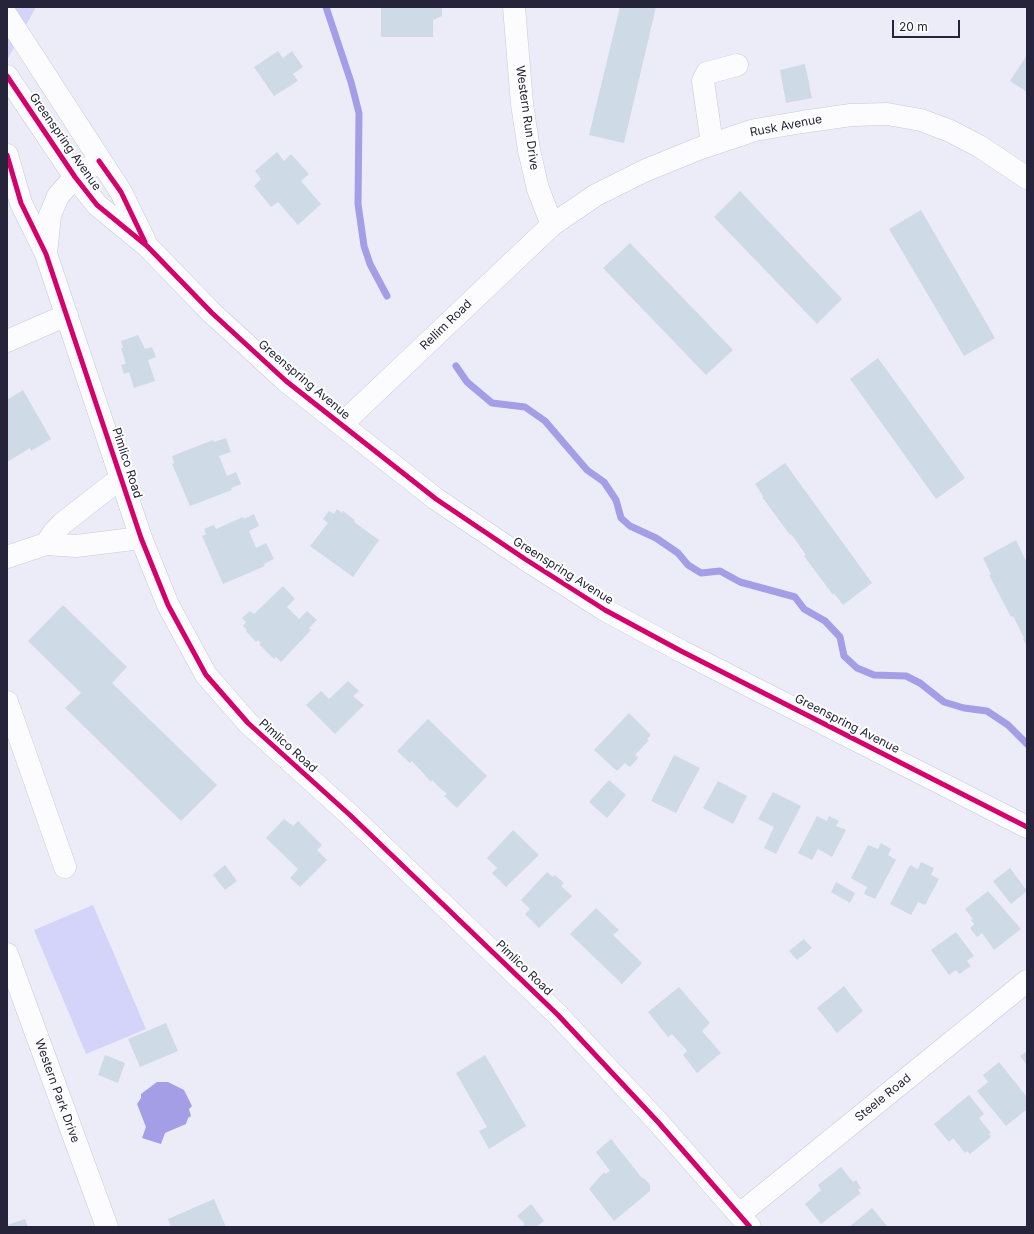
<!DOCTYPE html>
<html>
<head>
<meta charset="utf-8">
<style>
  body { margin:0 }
  #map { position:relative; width:1034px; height:1234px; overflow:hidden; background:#ececf9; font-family:Inter,sans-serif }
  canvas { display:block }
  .frame { position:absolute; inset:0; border:8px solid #25243a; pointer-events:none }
  .scale { position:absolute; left:892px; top:20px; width:68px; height:18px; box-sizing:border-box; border:2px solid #25243a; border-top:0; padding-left:5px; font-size:12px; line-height:14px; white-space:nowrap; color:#25243a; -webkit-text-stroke:3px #fff; paint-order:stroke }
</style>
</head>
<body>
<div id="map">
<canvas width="1034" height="1234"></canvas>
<div class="frame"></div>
<div class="scale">20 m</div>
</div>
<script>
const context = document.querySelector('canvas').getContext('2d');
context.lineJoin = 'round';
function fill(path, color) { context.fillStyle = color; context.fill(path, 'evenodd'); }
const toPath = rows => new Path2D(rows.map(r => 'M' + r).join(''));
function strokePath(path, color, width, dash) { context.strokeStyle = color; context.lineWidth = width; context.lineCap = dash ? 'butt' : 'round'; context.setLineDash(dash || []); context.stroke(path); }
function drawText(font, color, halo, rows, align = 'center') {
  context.font = font + ' Inter,sans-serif'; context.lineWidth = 4; context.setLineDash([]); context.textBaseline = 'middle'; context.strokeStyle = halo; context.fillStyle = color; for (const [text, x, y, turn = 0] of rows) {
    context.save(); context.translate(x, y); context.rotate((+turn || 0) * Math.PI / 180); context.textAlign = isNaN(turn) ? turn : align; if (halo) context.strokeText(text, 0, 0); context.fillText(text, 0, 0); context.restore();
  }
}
fill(toPath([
  [7,7,36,7,7,60],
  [93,905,146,1029,86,1054,34,930]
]), '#d4d3f9');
fill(toPath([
  [157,1082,168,1082,184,1090,192,1106,189,1109,191,1116,188,1118,186,1124,165,1133,161,1144,142,1138,146,1127,137,1104,141,1098,141,1094]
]), '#a49ee7');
strokePath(toPath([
  [326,7,351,82,359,113,358,204,364,246,370,264,387,296],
  [456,366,467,382,492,403,525,407,545,421,587,470,604,482,616,500,621,518,630,526,656,538,678,553,688,565,701,573,720,571,740,582,795,597,804,609,825,621,840,637,844,656,857,668,874,675,906,676,920,683,944,702,964,708,987,711,1008,725,1027,744]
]), '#a49ee7', 7);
fill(toPath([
  [381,7,442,7,442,16,433,20,433,37,381,37],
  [620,7,656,7,624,143,589,135],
  [278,51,283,58,292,51,303,67,293,74,298,81,274,96,254,67],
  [1027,55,1027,92,1010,81],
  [805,64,812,98,786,103,780,70],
  [277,152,284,161,291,154,309,174,301,181,321,204,298,225,278,202,271,207,254,186,261,179,255,171],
  [740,191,842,299,817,324,714,217],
  [921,210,995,338,964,356,889,229],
  [630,243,733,350,706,375,603,268],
  [138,335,145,349,152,347,156,357,148,360,155,381,134,388,129,372,124,374,121,365,126,364,121,348,123,348,121,341],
  [878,358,965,478,936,499,850,379],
  [23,390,51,439,31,451,30,448,7,462,7,400],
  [226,438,231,452,219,456,227,476,236,472,241,484,231,488,232,490,190,506,172,464,174,463,172,456,213,440,214,442],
  [785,463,872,583,843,605,834,593,833,595,804,556,806,555,791,534,790,535,762,497,763,496,755,484],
  [337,509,342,513,343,511,355,520,354,522,379,540,353,577,310,546,328,523,323,519,329,511,334,514],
  [254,514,259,526,249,531,256,548,266,543,274,559,264,564,265,566,223,584,202,536,206,534,204,529,214,525,216,529,243,517,244,519],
  [1016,540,1027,563,1027,647,1023,639,1024,638,1013,616,1011,617,989,575,991,574,983,558],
  [283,586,295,599,287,607,299,619,307,611,317,620,309,628,311,630,281,662,276,657,274,659,259,644,261,643,258,640,256,642,246,631,247,630,243,626,246,622,242,618,250,611,254,614],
  [63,605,127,667,112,683,217,785,181,821,65,708,81,693,28,641],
  [348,681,359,691,353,696,364,705,335,734,306,705,321,691,329,699],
  [629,713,651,735,647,739,649,740,635,755,638,758,630,767,625,763,617,771,594,750],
  [428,719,487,776,457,808,444,796,447,794,439,787,432,780,431,782,412,761,410,763,397,751],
  [674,755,700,768,676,813,651,801],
  [609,780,626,795,607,818,589,802],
  [718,781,747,796,733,824,703,808],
  [773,792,801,806,776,854,764,848,774,827,758,819],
  [817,816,827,821,829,816,839,821,836,826,846,830,832,857,818,849,812,860,798,853],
  [284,819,293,826,298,821,322,845,317,850,327,860,300,887,290,878,298,869,266,838],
  [513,830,539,855,506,887,492,873,497,868,487,858],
  [881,843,891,849,888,855,896,860,875,899,864,894,867,887,851,878,868,845,878,849],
  [921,862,934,868,931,875,939,879,925,905,918,902,911,915,890,904,910,865,918,869],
  [225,865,237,881,225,890,213,875],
  [1010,868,1027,891,1011,904,993,881],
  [547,872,553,877,555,875,564,883,561,886,572,896,539,928,525,914,530,909,521,900],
  [836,882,855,893,850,903,831,892],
  [988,891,1021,929,994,950,982,933,977,937,970,928,974,924,971,920,973,919,965,909],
  [596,908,619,930,613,935,642,963,622,984,570,934],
  [956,932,974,956,967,961,971,966,959,974,956,970,949,975,931,950],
  [804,939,812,948,797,960,789,951],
  [844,986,863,1011,837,1033,817,1008],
  [679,987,710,1023,702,1031,721,1053,697,1073,683,1055,687,1051,672,1034,668,1037,648,1012],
  [166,1023,178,1051,140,1067,128,1039],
  [1027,1051,1027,1065,1020,1056],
  [105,1055,125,1063,118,1083,98,1075],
  [485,1055,526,1126,489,1149,479,1131,487,1127,456,1073],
  [999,1062,1027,1097,1027,1109,1006,1126,977,1091,988,1082,983,1075],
  [969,1095,984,1114,979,1118,991,1133,989,1134,991,1137,970,1154,967,1151,965,1153,953,1138,949,1142,934,1124],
  [611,1139,642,1178,645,1179,650,1185,650,1191,614,1221,589,1189,604,1172,605,1174,610,1171,596,1152],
  [841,1167,853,1182,856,1180,861,1188,858,1190,861,1193,821,1224,805,1204,821,1190,818,1185],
  [214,1199,226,1227,171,1227,168,1219],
  [531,1204,544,1221,536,1227,521,1227,525,1224,517,1216],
  [872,1208,888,1227,849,1227,865,1214],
  [25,1219,28,1227,7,1227,7,1225]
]), '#cedae6');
const minor = toPath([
  [514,7,522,104,529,150,538,189,552,225],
  [712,144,703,81,707,73,737,65],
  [7,155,21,203,46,254,141,538,168,605,206,675,248,723,351,816,558,1015,658,1122,750,1227],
  [46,254,50,215,58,196,75,177,99,161],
  [7,341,67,315],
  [342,424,552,225,596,195,644,171,698,149,755,130,802,122,851,115,887,114,921,120,950,131,979,146,1027,178],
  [46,544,54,532,63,523,122,477],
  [7,557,46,544,76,546,141,538],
  [7,702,65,867],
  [7,954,107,1227],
  [740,1214,1027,981]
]);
const major = toPath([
  [7,16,121,192,144,239],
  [7,76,75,177,97,205,147,246,212,313,286,381,436,499,525,559,605,610,681,651,1027,827]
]);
strokePath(minor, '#c9c9d9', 23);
strokePath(major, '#c9c9d9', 23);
strokePath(minor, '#fcfcfe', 22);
strokePath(major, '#fcfcfe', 22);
strokePath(toPath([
  [7,76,75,177,97,205,147,246,212,313,286,381,436,499,525,559,605,610,681,651,1027,827],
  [7,155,21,203,46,254,141,538,168,605,206,675,248,723,351,816,558,1015,658,1122,750,1227],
  [99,161,121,192,145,242]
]), '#d6006c', 5);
drawText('12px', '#25243a', '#fff', [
  ["Western Run Drive",527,118,82],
  ["Rusk Avenue",786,126,-11],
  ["Greenspring Avenue",65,142,55],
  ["Rellim Road",446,325,-44],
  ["Greenspring Avenue",304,380,40],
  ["Pimlico Road",127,463,72],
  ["Greenspring Avenue",563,571,32],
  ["Greenspring Avenue",847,724,27],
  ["Pimlico Road",288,746,42],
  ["Pimlico Road",524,968,44],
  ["Western Park Drive",57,1091,70],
  ["Steele Road",883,1098,-39]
]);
</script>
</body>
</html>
